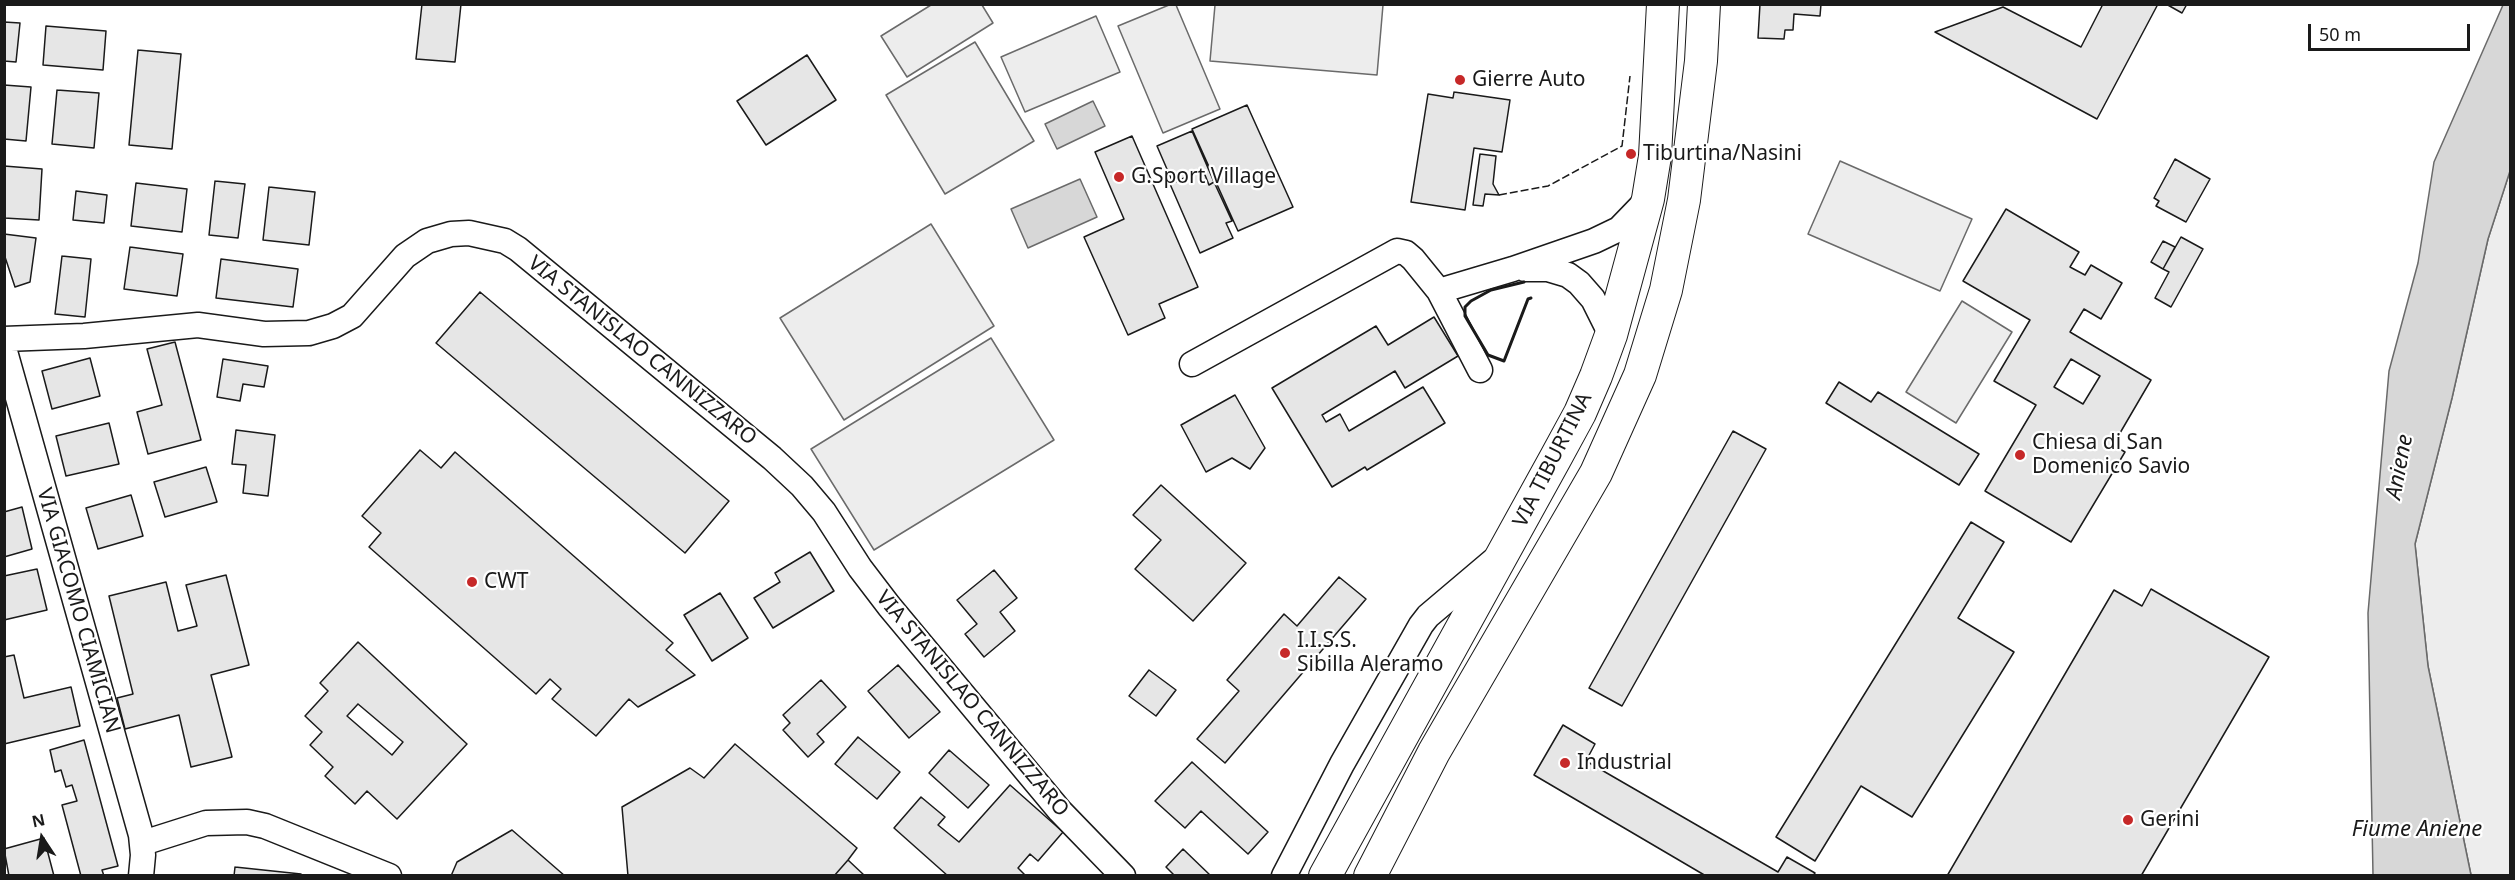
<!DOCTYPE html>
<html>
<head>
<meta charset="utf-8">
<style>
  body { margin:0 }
  #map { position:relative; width:2515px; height:880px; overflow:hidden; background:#fff; font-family:"Noto Sans",sans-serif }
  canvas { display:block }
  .frame { position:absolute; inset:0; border:6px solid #1a1a1a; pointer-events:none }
  .north { position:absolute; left:12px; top:808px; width:60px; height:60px; -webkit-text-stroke:4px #fff; paint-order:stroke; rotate:348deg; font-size:16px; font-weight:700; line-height:24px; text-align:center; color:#1a1a1a }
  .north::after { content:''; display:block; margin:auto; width:21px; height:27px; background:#1a1a1a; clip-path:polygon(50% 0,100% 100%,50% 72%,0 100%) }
  .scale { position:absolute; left:2308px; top:24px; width:162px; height:27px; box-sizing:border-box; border:3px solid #1a1a1a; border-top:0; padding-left:8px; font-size:18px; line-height:21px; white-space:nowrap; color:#1a1a1a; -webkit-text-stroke:4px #fff; paint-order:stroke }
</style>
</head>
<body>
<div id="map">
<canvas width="2515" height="880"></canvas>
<div class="frame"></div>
<div class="north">N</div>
<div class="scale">50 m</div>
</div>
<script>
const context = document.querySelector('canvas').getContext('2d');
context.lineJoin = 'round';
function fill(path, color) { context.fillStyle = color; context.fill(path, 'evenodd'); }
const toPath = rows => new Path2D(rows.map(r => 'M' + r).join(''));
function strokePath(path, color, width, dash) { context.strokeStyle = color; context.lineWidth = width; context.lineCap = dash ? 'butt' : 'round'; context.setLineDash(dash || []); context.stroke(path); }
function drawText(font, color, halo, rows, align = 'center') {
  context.font = font + ' "Noto Sans",sans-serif'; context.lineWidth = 4.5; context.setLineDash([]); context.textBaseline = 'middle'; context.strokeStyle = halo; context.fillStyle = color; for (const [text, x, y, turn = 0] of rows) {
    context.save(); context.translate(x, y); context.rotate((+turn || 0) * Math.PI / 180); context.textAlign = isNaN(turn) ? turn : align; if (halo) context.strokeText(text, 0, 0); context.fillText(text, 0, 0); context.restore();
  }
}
const green = toPath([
  [931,5,982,5,993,23,907,77,881,36,931,5],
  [1169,5,1176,5,1220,109,1163,133,1118,26,1169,5],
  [1215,5,1383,5,1377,75,1210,61,1215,5],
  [1096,16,1120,72,1025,112,1001,57,1096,16],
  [975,42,1034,141,945,194,886,95,975,42],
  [1840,161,1972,219,1940,291,1808,234,1840,161],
  [2510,171,2510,875,2471,875,2428,666,2415,544,2452,398,2488,239,2510,171],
  [931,224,994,326,844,420,780,318,931,224],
  [1962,301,2012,332,1956,423,1906,392,1962,301],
  [991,338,1054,440,874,550,811,449,991,338]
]);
fill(green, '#ededed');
strokePath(green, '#6a6a6a', 1.5);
const water = toPath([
  [2503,5,2510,5,2510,171,2488,239,2452,398,2415,544,2428,666,2471,875,2373,875,2368,613,2389,371,2418,263,2434,162,2503,5],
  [1093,101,1105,126,1057,149,1045,124,1093,101],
  [1080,179,1097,217,1028,248,1011,209,1080,179]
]);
fill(water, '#d7d7d7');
strokePath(water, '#6a6a6a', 1.5);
const building = toPath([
  [422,4,461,4,455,62,416,59,422,4],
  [1760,4,1821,4,1820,16,1794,14,1793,30,1785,30,1784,39,1758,38,1760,4],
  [2103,4,2158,4,2097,119,1935,32,2003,7,2081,47,2103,4],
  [2166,4,2187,4,2182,13,2166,4],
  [4,22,20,23,16,62,4,61,4,22],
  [46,26,106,31,103,70,43,65,46,26],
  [138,50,181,54,172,149,129,145,138,50],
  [807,55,836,100,766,145,737,101,807,55],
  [4,85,31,87,26,141,4,139,4,85],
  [57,90,99,93,94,148,52,144,57,90],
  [1454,92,1510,100,1502,152,1474,148,1465,210,1411,202,1428,94,1453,98,1454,92],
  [1247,105,1293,207,1238,231,1192,129,1247,105],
  [1192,131,1214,182,1209,185,1203,170,1173,183,1157,146,1192,131],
  [1132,136,1198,287,1159,304,1165,318,1128,335,1084,237,1124,219,1095,152,1132,136],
  [1480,154,1496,156,1493,184,1499,195,1485,194,1483,206,1473,205,1480,154],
  [2175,159,2210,179,2186,222,2156,206,2159,201,2154,198,2175,159],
  [4,166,42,169,39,220,4,218,4,166],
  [1203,170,1209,185,1214,182,1232,221,1226,223,1233,238,1200,253,1170,184,1203,170],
  [215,181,245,184,238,238,209,235,215,181],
  [136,183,187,189,182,232,131,226,136,183],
  [269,187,315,192,309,245,263,240,269,187],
  [76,191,107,195,104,223,73,220,76,191],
  [2006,209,2079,252,2070,267,2085,275,2091,265,2122,283,2101,319,2084,309,2070,332,2151,380,2113,445,2125,452,2071,542,1985,491,2036,405,1994,381,2030,320,1963,281,2006,209],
  [2071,359,2100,376,2083,404,2054,387,2071,359],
  [4,234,36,238,30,282,15,287,4,254,4,234],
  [2181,237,2203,249,2171,307,2155,298,2169,272,2163,269,2181,237],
  [2163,241,2175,247,2163,269,2151,262,2163,241],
  [130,247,183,254,177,296,124,289,130,247],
  [62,256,91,259,85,317,55,314,62,256],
  [221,259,298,269,293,307,216,298,221,259],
  [480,292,729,501,685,553,436,343,480,292],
  [1434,317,1458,356,1405,388,1395,371,1322,415,1326,422,1340,414,1349,431,1423,387,1445,423,1367,470,1365,467,1332,487,1272,388,1376,326,1388,345,1434,317],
  [175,342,201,440,148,454,137,412,162,405,147,349,175,342],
  [90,358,100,396,52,409,42,371,90,358],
  [223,359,268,366,264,387,243,384,240,401,217,397,223,359],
  [1839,382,1871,402,1878,392,1979,454,1959,485,1826,403,1839,382],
  [1235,395,1265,448,1250,469,1232,458,1206,472,1181,425,1235,395],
  [109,423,119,464,66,476,56,436,109,423],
  [236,430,275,435,268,496,243,493,246,465,232,464,236,430],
  [1733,431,1766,449,1622,706,1589,688,1733,431],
  [420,450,441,468,455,452,673,643,666,650,695,675,638,707,629,699,596,736,552,699,561,689,550,679,536,694,369,547,381,533,362,516,420,450],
  [206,467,217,502,165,517,154,482,206,467],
  [1161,485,1246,563,1193,621,1135,569,1161,540,1133,515,1161,485],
  [131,495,143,536,98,549,86,508,131,495],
  [22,507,32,549,4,557,4,512,22,507],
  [1971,522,2004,542,1958,618,2014,652,1912,817,1861,786,1815,861,1776,837,1971,522],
  [810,552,834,591,773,628,754,598,780,582,775,573,810,552],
  [37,569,47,610,4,620,4,576,37,569],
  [994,570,1017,598,1000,612,1015,631,984,657,965,634,977,624,957,600,994,570],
  [226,575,249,665,211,675,232,757,191,767,179,715,125,729,117,698,133,694,109,596,166,582,178,631,197,626,186,585,226,575],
  [1339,577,1366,599,1225,763,1197,739,1239,691,1227,680,1284,614,1297,626,1339,577],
  [2151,589,2269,657,2141,876,1947,876,2114,590,2142,606,2151,589],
  [720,593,748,638,712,661,684,615,720,593],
  [358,642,467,744,397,819,367,791,355,804,325,776,333,767,310,745,322,732,305,716,328,691,320,683,358,642],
  [358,704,403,742,392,755,347,716,358,704],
  [14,655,24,698,71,687,80,726,4,744,4,657,14,655],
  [898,665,940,712,909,738,868,691,898,665],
  [1149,670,1176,690,1156,716,1129,696,1149,670],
  [821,680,846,707,817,734,824,742,808,757,783,730,790,723,783,715,821,680],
  [1563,725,1595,744,1586,761,1778,872,1787,857,1815,873,1813,876,1706,876,1534,775,1563,725],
  [858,737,900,772,877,799,835,764,858,737],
  [84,740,118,866,102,870,104,876,81,876,62,805,77,801,72,785,66,787,61,770,55,772,50,750,84,740],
  [735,744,857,848,848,860,834,876,628,876,622,807,690,768,704,778,735,744],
  [949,750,989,785,968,808,929,773,949,750],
  [1192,762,1268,832,1248,854,1201,811,1185,828,1155,801,1192,762],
  [1010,785,1063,832,1038,861,1030,854,1018,868,1026,876,948,876,894,828,921,797,945,817,938,825,959,842,1010,785],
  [512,830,565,876,451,876,457,862,512,830],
  [44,838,54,876,9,876,4,849,44,838],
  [1183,849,1211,876,1175,876,1166,867,1183,849],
  [848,860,865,876,834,876,848,860],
  [235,867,301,874,301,876,234,876,235,867]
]);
fill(building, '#e6e6e6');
strokePath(building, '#1a1a1a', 1.5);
const minor = toPath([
  [1525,269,1548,269,1568,275,1579,283,1593,299,1611,335],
  [4,339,84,336,198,325,264,334,309,333,333,326,352,316,405,256,427,241,451,234,469,233,505,241,518,249,772,458,802,486,824,512,860,568,889,606,1060,811,1123,876],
  [4,348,141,835,143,855,141,876],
  [1192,364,1397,251,1406,253,1413,259,1439,291],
  [1480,370,1439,291,1513,269,1594,241,1619,229,1648,199],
  [143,843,206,823,247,822,265,826,389,876],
  [1284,876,1342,764,1421,625,1428,616,1493,561]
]);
const major = toPath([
  [1325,876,1555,459,1580,413,1596,376,1611,335,1648,199,1655,156,1663,4],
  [1370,876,1434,752,1596,473,1640,375,1666,290,1684,200,1701,61,1704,4]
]);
strokePath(minor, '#1a1a1a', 27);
strokePath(major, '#1a1a1a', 34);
strokePath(minor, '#fff', 24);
strokePath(major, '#fff', 32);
strokePath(toPath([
  [1499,195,1548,186,1622,146,1630,76]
]), '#1a1a1a', 1.5, [8, 3]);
strokePath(toPath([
  [1524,282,1491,290,1471,301,1465,307,1465,316,1488,355,1504,361,1528,299,1531,298]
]), '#1a1a1a', 3);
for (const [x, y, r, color] of [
  [1460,80,6,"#c62828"],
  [1631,154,6,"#c62828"],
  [1119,177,6,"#c62828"],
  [2020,455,6,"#c62828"],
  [472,582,6,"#c62828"],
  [1285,653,6,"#c62828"],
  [1565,763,6,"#c62828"],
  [2128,820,6,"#c62828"]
]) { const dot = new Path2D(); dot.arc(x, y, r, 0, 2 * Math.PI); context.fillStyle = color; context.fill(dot); strokePath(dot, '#fff', 2); }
drawText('21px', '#1a1a1a', '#fff', [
  ["Gierre Auto",1472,80],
  ["Tiburtina/Nasini",1643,154],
  ["G.Sport Village",1131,177],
  ["Chiesa di San",2032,443],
  ["Domenico Savio",2032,467],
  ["CWT",484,582],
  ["I.I.S.S.",1297,641],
  ["Sibilla Aleramo",1297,665],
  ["Industrial",1577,763],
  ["Gerini",2140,820]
], 'left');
drawText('21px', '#1a1a1a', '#fff', [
  ["VIA STANISLAO CANNIZZARO",642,351,39],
  ["VIA TIBURTINA",1553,460,-63],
  ["VIA GIACOMO CIAMICIAN",78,611,74],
  ["VIA STANISLAO CANNIZZARO",972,704,50]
]);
drawText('italic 22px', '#1a1a1a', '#fff', [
  ["Aniene",2400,467,-79],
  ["Fiume Aniene",2417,830]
]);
</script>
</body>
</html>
